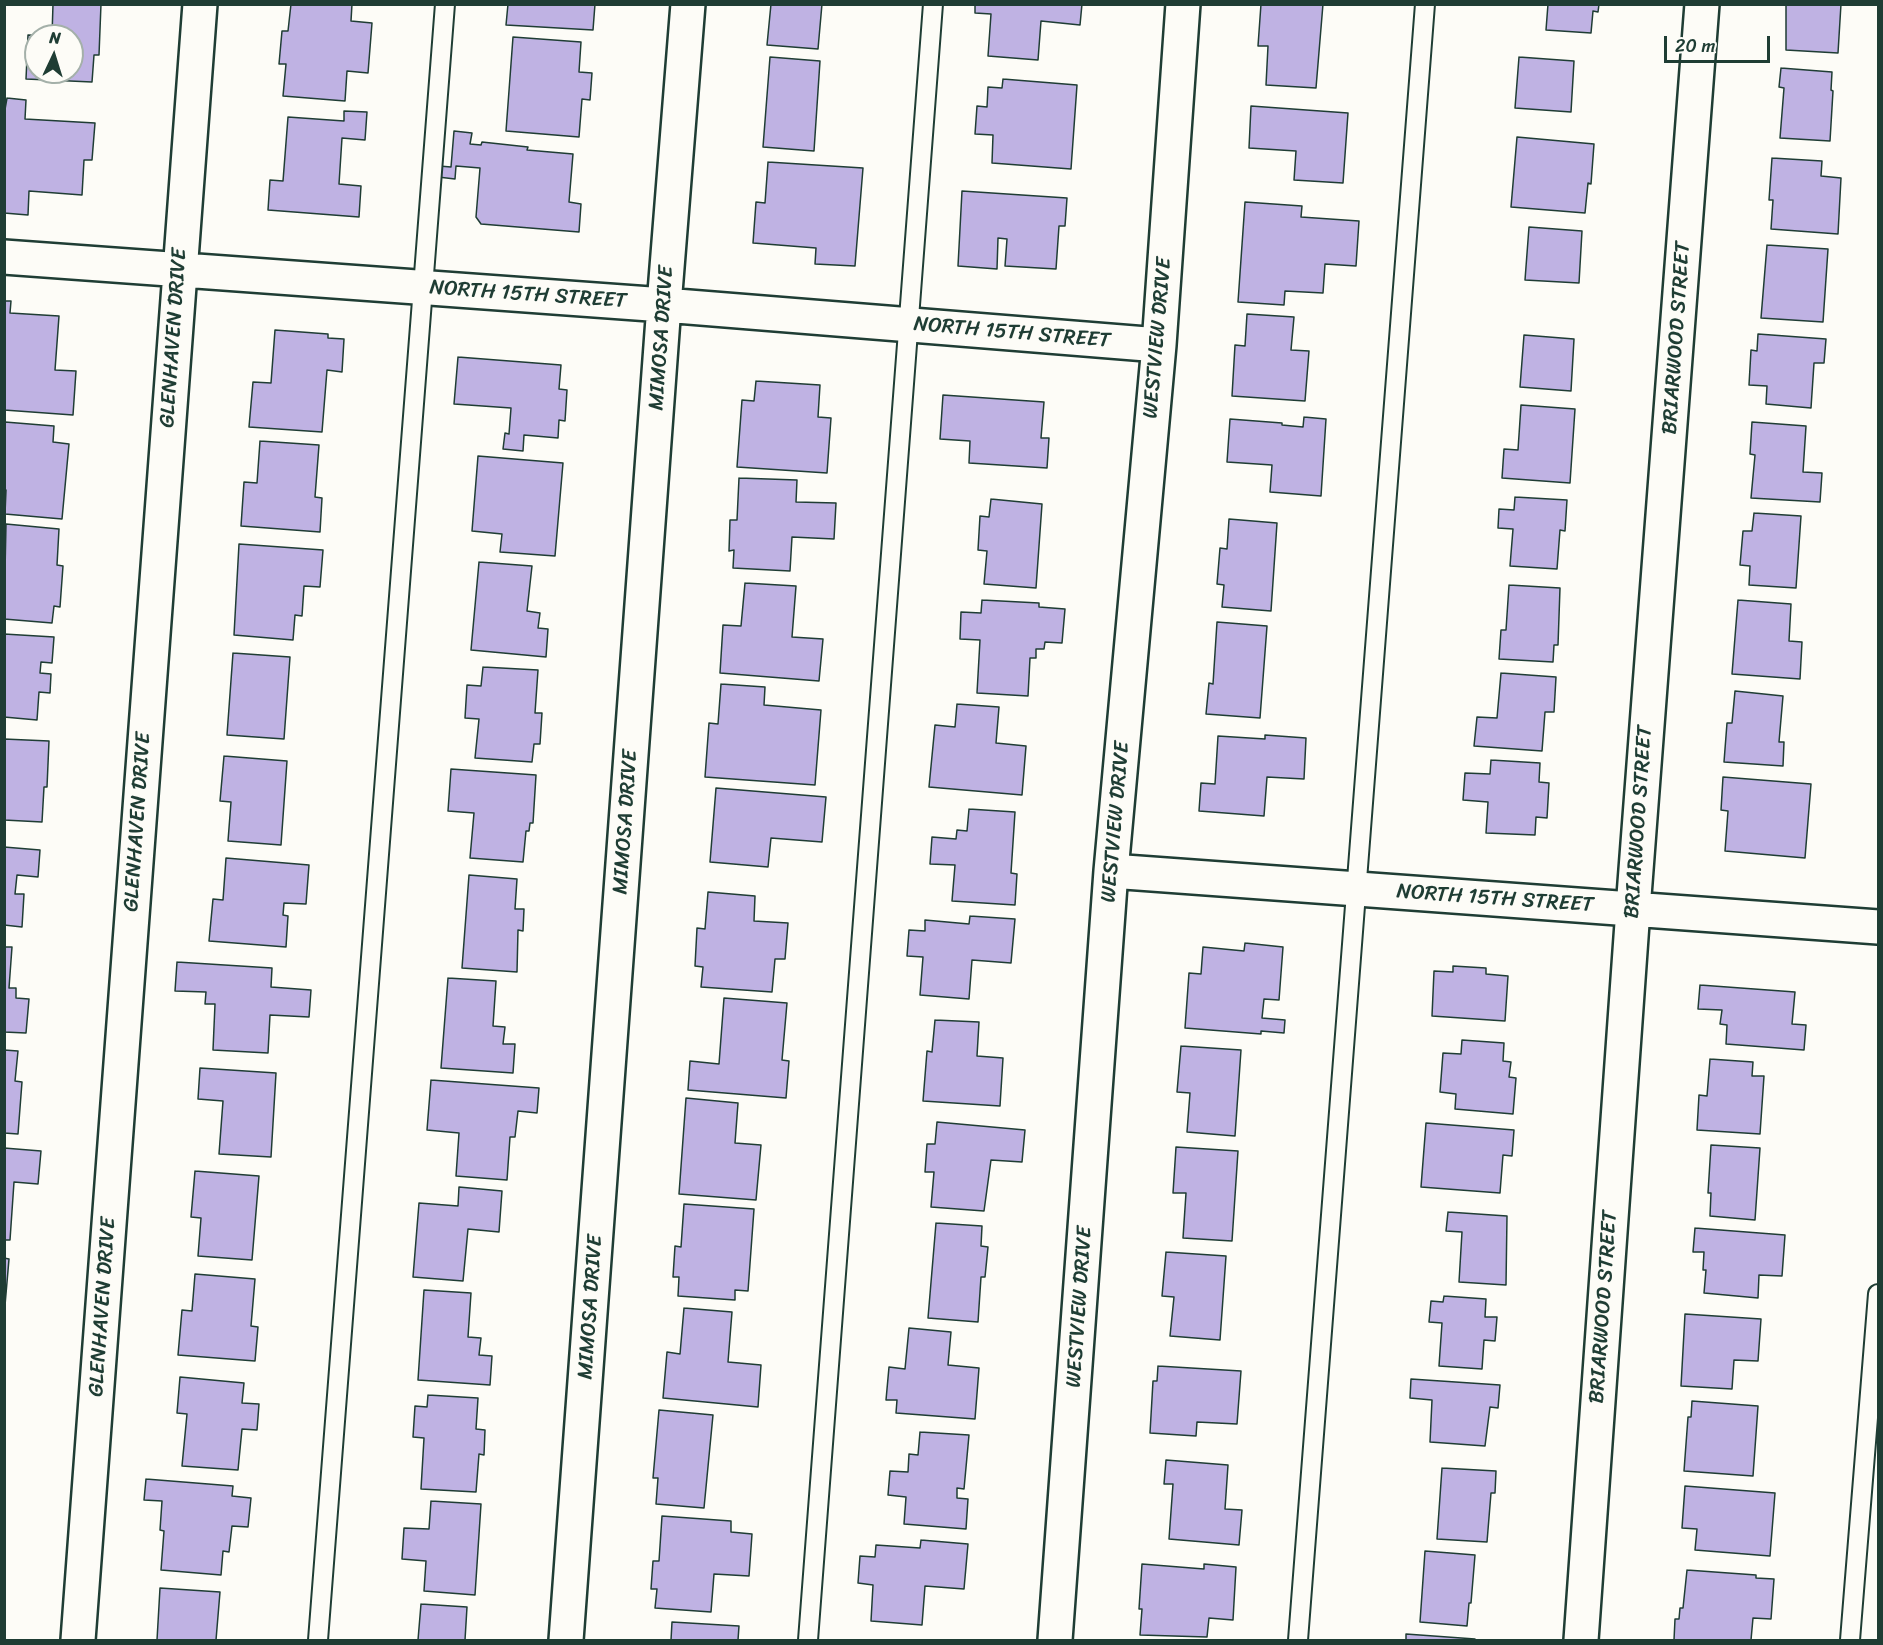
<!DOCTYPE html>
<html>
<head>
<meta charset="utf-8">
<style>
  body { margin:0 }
  #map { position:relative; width:1883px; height:1645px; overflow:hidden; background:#fdfcf7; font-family:Sriracha,sans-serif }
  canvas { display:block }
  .frame { position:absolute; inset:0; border:6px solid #1f3d34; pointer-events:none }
  .north { position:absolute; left:24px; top:24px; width:60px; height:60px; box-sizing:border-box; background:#fdfcf7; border:2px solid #a4b0a9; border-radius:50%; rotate:4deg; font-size:16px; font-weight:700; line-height:24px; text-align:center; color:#1f3d34 }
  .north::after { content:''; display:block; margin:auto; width:21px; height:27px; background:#1f3d34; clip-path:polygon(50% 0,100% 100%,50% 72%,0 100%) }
  .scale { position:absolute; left:1664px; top:36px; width:106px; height:27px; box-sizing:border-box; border:3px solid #1f3d34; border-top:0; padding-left:8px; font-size:18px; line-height:21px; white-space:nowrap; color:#1f3d34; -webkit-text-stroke:4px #fdfcf7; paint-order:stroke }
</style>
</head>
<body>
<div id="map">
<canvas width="1883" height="1645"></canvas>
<div class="frame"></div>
<div class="north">N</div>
<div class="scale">20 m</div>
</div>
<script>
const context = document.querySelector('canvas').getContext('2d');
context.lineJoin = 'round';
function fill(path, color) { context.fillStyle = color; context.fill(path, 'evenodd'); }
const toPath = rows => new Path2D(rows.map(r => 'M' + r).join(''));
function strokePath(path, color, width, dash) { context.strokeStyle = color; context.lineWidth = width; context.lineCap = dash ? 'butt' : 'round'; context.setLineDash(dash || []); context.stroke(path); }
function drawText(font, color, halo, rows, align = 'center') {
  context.font = font + ' Sriracha,sans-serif'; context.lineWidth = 4.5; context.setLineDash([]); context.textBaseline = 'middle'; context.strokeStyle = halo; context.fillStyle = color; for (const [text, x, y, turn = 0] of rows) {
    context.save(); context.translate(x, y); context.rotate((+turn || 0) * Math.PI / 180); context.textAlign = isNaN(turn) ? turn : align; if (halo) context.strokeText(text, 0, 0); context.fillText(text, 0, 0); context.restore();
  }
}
const building = toPath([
  [53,4,101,4,99,55,94,55,92,82,26,79,28,35,49,36,36,36,36,72,72,72,72,36,52,36,53,4],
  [291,4,352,4,351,21,372,23,368,73,347,71,345,101,283,96,286,64,279,64,282,31,288,31,291,4],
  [508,4,595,4,593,30,506,25,508,4],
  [771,4,822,4,818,49,767,45,771,4],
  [975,4,1082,4,1080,25,1041,21,1038,60,988,56,991,14,975,13,975,4],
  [1261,4,1323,4,1316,88,1266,85,1268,46,1258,46,1261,4],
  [1548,4,1599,4,1598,12,1593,11,1591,33,1546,30,1548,4],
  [1786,4,1841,4,1838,53,1786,50,1786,4],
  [513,37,581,42,579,72,592,73,590,100,582,99,579,137,506,131,513,37],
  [770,57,820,61,814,151,763,147,770,57],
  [1519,57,1574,61,1571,112,1515,108,1519,57],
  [1781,68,1832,72,1831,90,1833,91,1830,141,1780,138,1784,88,1779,87,1781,68],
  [1003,79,1077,85,1071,169,992,163,993,135,975,134,977,106,987,107,988,87,1002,88,1003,79],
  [7,98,26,100,25,119,95,123,92,160,84,160,82,195,29,191,28,215,4,213,4,115,7,98],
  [1251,106,1348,113,1343,183,1294,180,1296,151,1249,148,1251,106],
  [344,111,367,112,365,140,342,138,339,184,361,186,359,217,268,210,270,180,283,181,288,117,344,121,344,111],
  [454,131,472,133,470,144,481,145,482,142,528,147,527,150,573,154,569,202,581,204,579,232,481,224,476,217,480,168,456,166,455,179,438,177,439,166,451,167,454,131],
  [1517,137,1594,144,1591,184,1588,183,1585,213,1511,207,1517,137],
  [1772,158,1822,161,1821,176,1841,178,1838,234,1771,229,1773,200,1769,200,1772,158],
  [768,162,863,168,855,266,815,264,816,248,753,243,756,202,765,203,768,162],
  [962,191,1067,198,1065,226,1059,226,1056,269,1005,266,1007,239,998,238,997,269,958,266,962,191],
  [1245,202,1302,206,1301,217,1359,221,1356,266,1325,264,1323,293,1285,291,1284,305,1238,302,1245,202],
  [1529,227,1582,231,1579,283,1525,280,1529,227],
  [1767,245,1828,249,1823,322,1761,318,1767,245],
  [4,301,11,301,10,313,59,316,55,370,76,371,73,415,4,410,4,301],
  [1247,314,1294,317,1291,350,1309,351,1305,401,1232,396,1235,345,1245,346,1247,314],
  [275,330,328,334,328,338,344,339,342,372,327,370,322,432,249,427,253,382,271,383,275,330],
  [1758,334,1826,339,1824,363,1814,363,1811,408,1766,404,1767,386,1749,385,1751,350,1757,351,1758,334],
  [1524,335,1574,339,1571,391,1520,387,1524,335],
  [458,357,561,365,559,389,567,390,565,421,559,420,558,438,524,435,523,451,503,449,505,433,509,434,511,408,454,404,458,357],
  [756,381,820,385,818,417,831,418,827,473,737,467,742,400,754,401,756,381],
  [943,395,1044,402,1041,438,1049,438,1047,468,969,463,970,441,940,439,943,395],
  [1521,405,1575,409,1570,483,1502,478,1504,449,1518,450,1521,405],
  [1304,417,1326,419,1321,496,1270,492,1272,465,1227,462,1230,419,1282,423,1282,425,1303,427,1304,417],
  [5,422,54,426,53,442,69,444,62,519,5,514,6,490,4,490,5,422],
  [1752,422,1806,426,1803,472,1822,473,1820,502,1751,498,1755,455,1750,454,1752,422],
  [260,441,319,445,315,497,322,498,320,532,241,526,244,482,257,483,260,441],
  [478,456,563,463,555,556,500,552,502,534,472,531,478,456],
  [739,478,797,480,796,502,836,503,834,539,792,537,790,571,733,568,734,550,729,551,730,520,737,520,739,478],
  [1515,497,1567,500,1565,531,1560,530,1557,569,1510,566,1513,529,1498,528,1499,509,1514,510,1515,497],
  [991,499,1042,504,1036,588,984,584,987,551,978,550,980,516,989,517,991,499],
  [1754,513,1801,516,1796,588,1749,585,1750,566,1740,565,1743,531,1752,531,1754,513],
  [1229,519,1277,523,1271,611,1222,607,1224,585,1217,584,1220,548,1227,549,1229,519],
  [6,524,59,529,57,565,63,566,60,607,54,606,52,623,4,619,6,524],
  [239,544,323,550,320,587,304,586,302,616,295,615,293,640,234,635,239,544],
  [479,562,532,566,527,611,540,613,538,628,548,629,546,657,471,650,479,562],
  [745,583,796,586,792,637,823,639,819,681,720,673,723,625,741,626,745,583],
  [1509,585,1560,588,1558,645,1554,645,1553,662,1499,659,1501,630,1506,630,1509,585],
  [982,600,1039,603,1039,607,1065,609,1062,643,1045,642,1044,649,1036,649,1036,658,1030,658,1028,696,977,693,980,640,960,639,961,612,981,613,982,600],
  [1738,600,1791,604,1789,641,1802,642,1800,679,1732,674,1738,600],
  [1217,622,1267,626,1260,718,1206,714,1209,683,1213,684,1217,622],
  [4,634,54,637,52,663,41,662,40,673,51,674,50,693,39,692,37,720,4,717,4,634],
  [233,653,290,657,284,739,227,735,233,653],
  [483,667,538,670,535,713,542,713,540,744,534,744,532,762,475,758,479,719,465,718,467,685,481,686,483,667],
  [1501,673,1556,677,1554,712,1545,712,1542,751,1474,746,1477,717,1497,718,1501,673],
  [721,684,765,687,764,705,821,710,815,785,705,777,709,723,718,724,721,684],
  [1735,691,1783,696,1779,742,1784,742,1783,766,1724,762,1727,723,1732,723,1735,691],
  [957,704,999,707,996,743,1026,746,1022,795,929,787,935,725,955,727,957,704],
  [1265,735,1306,738,1304,779,1267,777,1264,816,1199,811,1201,783,1215,784,1218,736,1265,739,1265,735],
  [4,739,49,741,47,787,44,787,42,822,4,820,4,739],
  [224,756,287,761,281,845,228,841,231,802,220,801,224,756],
  [1491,760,1540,763,1539,782,1549,783,1547,818,1536,817,1535,835,1486,833,1488,802,1463,800,1465,773,1490,774,1491,760],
  [451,769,536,775,533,823,530,823,529,831,526,831,523,862,470,858,474,813,448,811,451,769],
  [1723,777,1811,784,1805,858,1725,851,1728,811,1721,810,1723,777],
  [716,788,826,797,822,842,771,838,768,867,710,862,716,788],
  [969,809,1015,812,1011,873,1017,874,1015,905,952,901,955,865,930,864,932,837,956,839,957,830,967,831,969,809],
  [4,847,40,850,38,877,17,875,15,894,24,894,22,927,4,925,4,847],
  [226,858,309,865,306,904,284,903,283,915,288,916,286,947,209,941,213,899,223,900,226,858],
  [469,875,517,879,515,909,524,909,523,931,518,930,517,972,462,968,469,875],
  [708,892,755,896,754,921,788,923,785,959,775,959,772,992,701,987,703,967,695,966,697,928,705,929,708,892],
  [970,916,1015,919,1011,963,972,960,969,999,920,995,923,957,907,956,909,930,925,931,925,920,969,924,970,916],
  [1245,943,1283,947,1279,1000,1264,999,1262,1018,1285,1020,1284,1033,1261,1031,1261,1034,1185,1028,1189,973,1201,974,1203,947,1244,951,1245,943],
  [4,947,12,947,9,988,16,988,16,998,29,999,26,1033,4,1032,4,947],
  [177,962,272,968,271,987,311,990,309,1017,270,1015,268,1053,213,1050,215,1004,205,1004,206,992,175,991,177,962],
  [1453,966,1486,968,1486,974,1508,976,1505,1021,1432,1016,1434,971,1453,972,1453,966],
  [448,978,496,981,493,1026,505,1027,503,1044,515,1044,513,1073,441,1068,448,978],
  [1700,985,1795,992,1792,1024,1806,1025,1804,1050,1726,1044,1727,1025,1720,1024,1722,1010,1698,1009,1700,985],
  [724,998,787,1003,782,1060,789,1061,786,1098,688,1090,690,1061,719,1064,724,998],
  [935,1020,979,1022,977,1056,1003,1058,1000,1106,923,1101,927,1051,932,1052,935,1020],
  [1462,1040,1504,1043,1503,1061,1511,1062,1509,1077,1516,1078,1513,1114,1455,1109,1456,1094,1440,1092,1443,1053,1461,1054,1462,1040],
  [1181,1046,1241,1050,1235,1136,1187,1132,1190,1093,1177,1092,1181,1046],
  [4,1050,18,1051,15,1081,22,1082,18,1134,4,1133,4,1050],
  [1710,1059,1753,1062,1752,1076,1764,1076,1760,1134,1697,1130,1699,1095,1707,1096,1710,1059],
  [200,1068,276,1073,271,1157,219,1154,223,1101,198,1099,200,1068],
  [431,1080,539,1088,537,1113,518,1111,515,1137,510,1137,507,1180,456,1176,459,1133,427,1130,431,1080],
  [686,1098,738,1103,735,1143,761,1145,756,1200,679,1194,686,1098],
  [937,1122,1025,1130,1022,1162,991,1160,984,1211,931,1207,934,1172,925,1172,927,1144,935,1144,937,1122],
  [1426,1123,1514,1130,1512,1156,1503,1155,1500,1193,1421,1187,1426,1123],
  [1711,1145,1760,1148,1755,1220,1710,1216,1711,1193,1708,1193,1711,1145],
  [1176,1147,1238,1151,1232,1241,1183,1238,1186,1193,1173,1193,1176,1147],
  [4,1148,41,1151,38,1184,14,1182,10,1240,4,1240,4,1148],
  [195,1171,259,1176,252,1260,198,1256,201,1218,191,1217,195,1171],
  [459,1187,502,1191,499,1232,468,1229,463,1281,413,1277,419,1203,458,1206,459,1187],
  [684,1204,754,1209,748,1291,735,1290,735,1300,678,1296,679,1277,673,1277,675,1246,681,1247,684,1204],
  [1448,1212,1507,1216,1506,1285,1459,1282,1462,1232,1446,1231,1448,1212],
  [936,1223,982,1226,981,1246,988,1247,985,1277,981,1277,978,1322,928,1318,936,1223],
  [1695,1228,1785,1235,1782,1276,1759,1275,1758,1298,1704,1293,1706,1270,1703,1270,1704,1252,1693,1252,1695,1228],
  [1166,1252,1226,1256,1220,1340,1170,1336,1174,1297,1162,1296,1166,1252],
  [4,1258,9,1259,4,1317,4,1258],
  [195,1274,255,1279,251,1326,258,1327,255,1361,178,1355,182,1310,192,1311,195,1274],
  [424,1290,471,1293,468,1337,481,1338,479,1355,492,1356,490,1385,418,1380,424,1290],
  [1444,1296,1486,1299,1485,1317,1497,1317,1495,1341,1484,1340,1482,1369,1439,1366,1442,1323,1429,1322,1431,1301,1443,1302,1444,1296],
  [684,1308,732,1312,728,1362,761,1365,758,1407,663,1398,667,1352,680,1354,684,1308],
  [1685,1314,1761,1319,1758,1361,1734,1360,1732,1389,1681,1386,1685,1314],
  [909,1328,951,1332,948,1365,979,1368,975,1419,896,1413,897,1400,886,1400,889,1367,905,1369,909,1328],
  [1158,1366,1241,1371,1237,1424,1197,1422,1196,1436,1150,1433,1153,1381,1157,1381,1158,1366],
  [180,1377,244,1383,242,1403,259,1404,257,1430,242,1429,238,1470,182,1466,187,1414,177,1413,180,1377],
  [1411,1379,1500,1385,1498,1408,1490,1407,1485,1446,1430,1442,1432,1400,1410,1398,1411,1379],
  [428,1395,478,1398,476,1429,485,1430,484,1455,479,1454,476,1492,421,1489,424,1438,413,1437,415,1406,427,1407,428,1395],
  [1692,1401,1758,1406,1753,1476,1684,1471,1688,1417,1691,1417,1692,1401],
  [659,1410,713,1415,704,1508,656,1504,658,1478,653,1478,659,1410],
  [920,1432,969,1435,964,1489,957,1488,957,1498,968,1499,966,1529,904,1524,906,1497,888,1495,890,1471,908,1472,909,1454,918,1455,920,1432],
  [1166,1460,1228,1465,1225,1509,1242,1510,1239,1545,1169,1539,1173,1484,1164,1484,1166,1460],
  [1442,1468,1496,1471,1495,1493,1491,1493,1487,1542,1437,1539,1442,1468],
  [146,1479,233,1486,232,1496,251,1498,248,1527,232,1526,229,1552,223,1551,221,1575,161,1570,164,1531,160,1530,162,1501,144,1500,146,1479],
  [1685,1486,1775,1493,1770,1556,1695,1550,1697,1529,1682,1528,1685,1486],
  [431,1501,481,1504,475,1595,424,1591,426,1561,402,1559,404,1528,429,1529,431,1501],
  [662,1516,731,1521,731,1532,752,1534,749,1576,714,1574,711,1612,655,1608,657,1589,651,1589,653,1561,659,1561,662,1516],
  [921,1540,968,1544,964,1589,925,1586,922,1625,871,1621,873,1585,858,1583,860,1556,875,1557,876,1545,920,1548,921,1540],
  [1425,1551,1475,1555,1471,1603,1469,1603,1467,1626,1420,1622,1425,1551],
  [1142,1564,1204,1569,1204,1564,1236,1567,1233,1620,1209,1618,1207,1637,1140,1635,1142,1609,1139,1609,1142,1564],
  [1687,1570,1756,1575,1756,1578,1774,1579,1771,1619,1753,1618,1751,1640,1674,1640,1675,1619,1679,1619,1680,1608,1683,1608,1687,1570],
  [160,1588,220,1592,216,1640,157,1640,160,1588],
  [421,1604,467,1607,465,1640,418,1640,421,1604],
  [672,1622,739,1626,738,1640,671,1640,672,1622],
  [1406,1634,1475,1639,1475,1640,1406,1640,1406,1634]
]);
fill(building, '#bfb2e3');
strokePath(building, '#1f3d34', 1.5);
const lane = toPath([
  [318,1640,445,4],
  [808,1640,933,4],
  [1298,1640,1425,4],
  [1850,1640,1878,1294]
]);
const street = toPath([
  [4,257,664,305,1159,345],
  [1111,871,1878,927],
  [78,1640,200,4],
  [566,1640,664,305,688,4],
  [1055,1640,1111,871,1159,345,1183,4],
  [1581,1640,1633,909,1702,4]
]);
strokePath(lane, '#1f3d34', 22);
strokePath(street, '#1f3d34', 38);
strokePath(lane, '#fdfcf7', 18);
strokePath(street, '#fdfcf7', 33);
drawText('21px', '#1f3d34', '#fdfcf7', [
  ["NORTH 15TH STREET",528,295,4],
  ["NORTH 15TH STREET",1012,333,5],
  ["GLENHAVEN DRIVE",174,338,-86],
  ["MIMOSA DRIVE",662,338,-86],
  ["WESTVIEW DRIVE",1158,338,-85],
  ["BRIARWOOD STREET",1677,338,-86],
  ["GLENHAVEN DRIVE",138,822,-86],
  ["MIMOSA DRIVE",626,822,-86],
  ["WESTVIEW DRIVE",1116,822,-85],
  ["BRIARWOOD STREET",1639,822,-86],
  ["NORTH 15TH STREET",1495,899,4],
  ["GLENHAVEN DRIVE",103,1307,-86],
  ["MIMOSA DRIVE",591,1307,-86],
  ["WESTVIEW DRIVE",1080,1307,-86],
  ["BRIARWOOD STREET",1604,1307,-86]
]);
</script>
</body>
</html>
